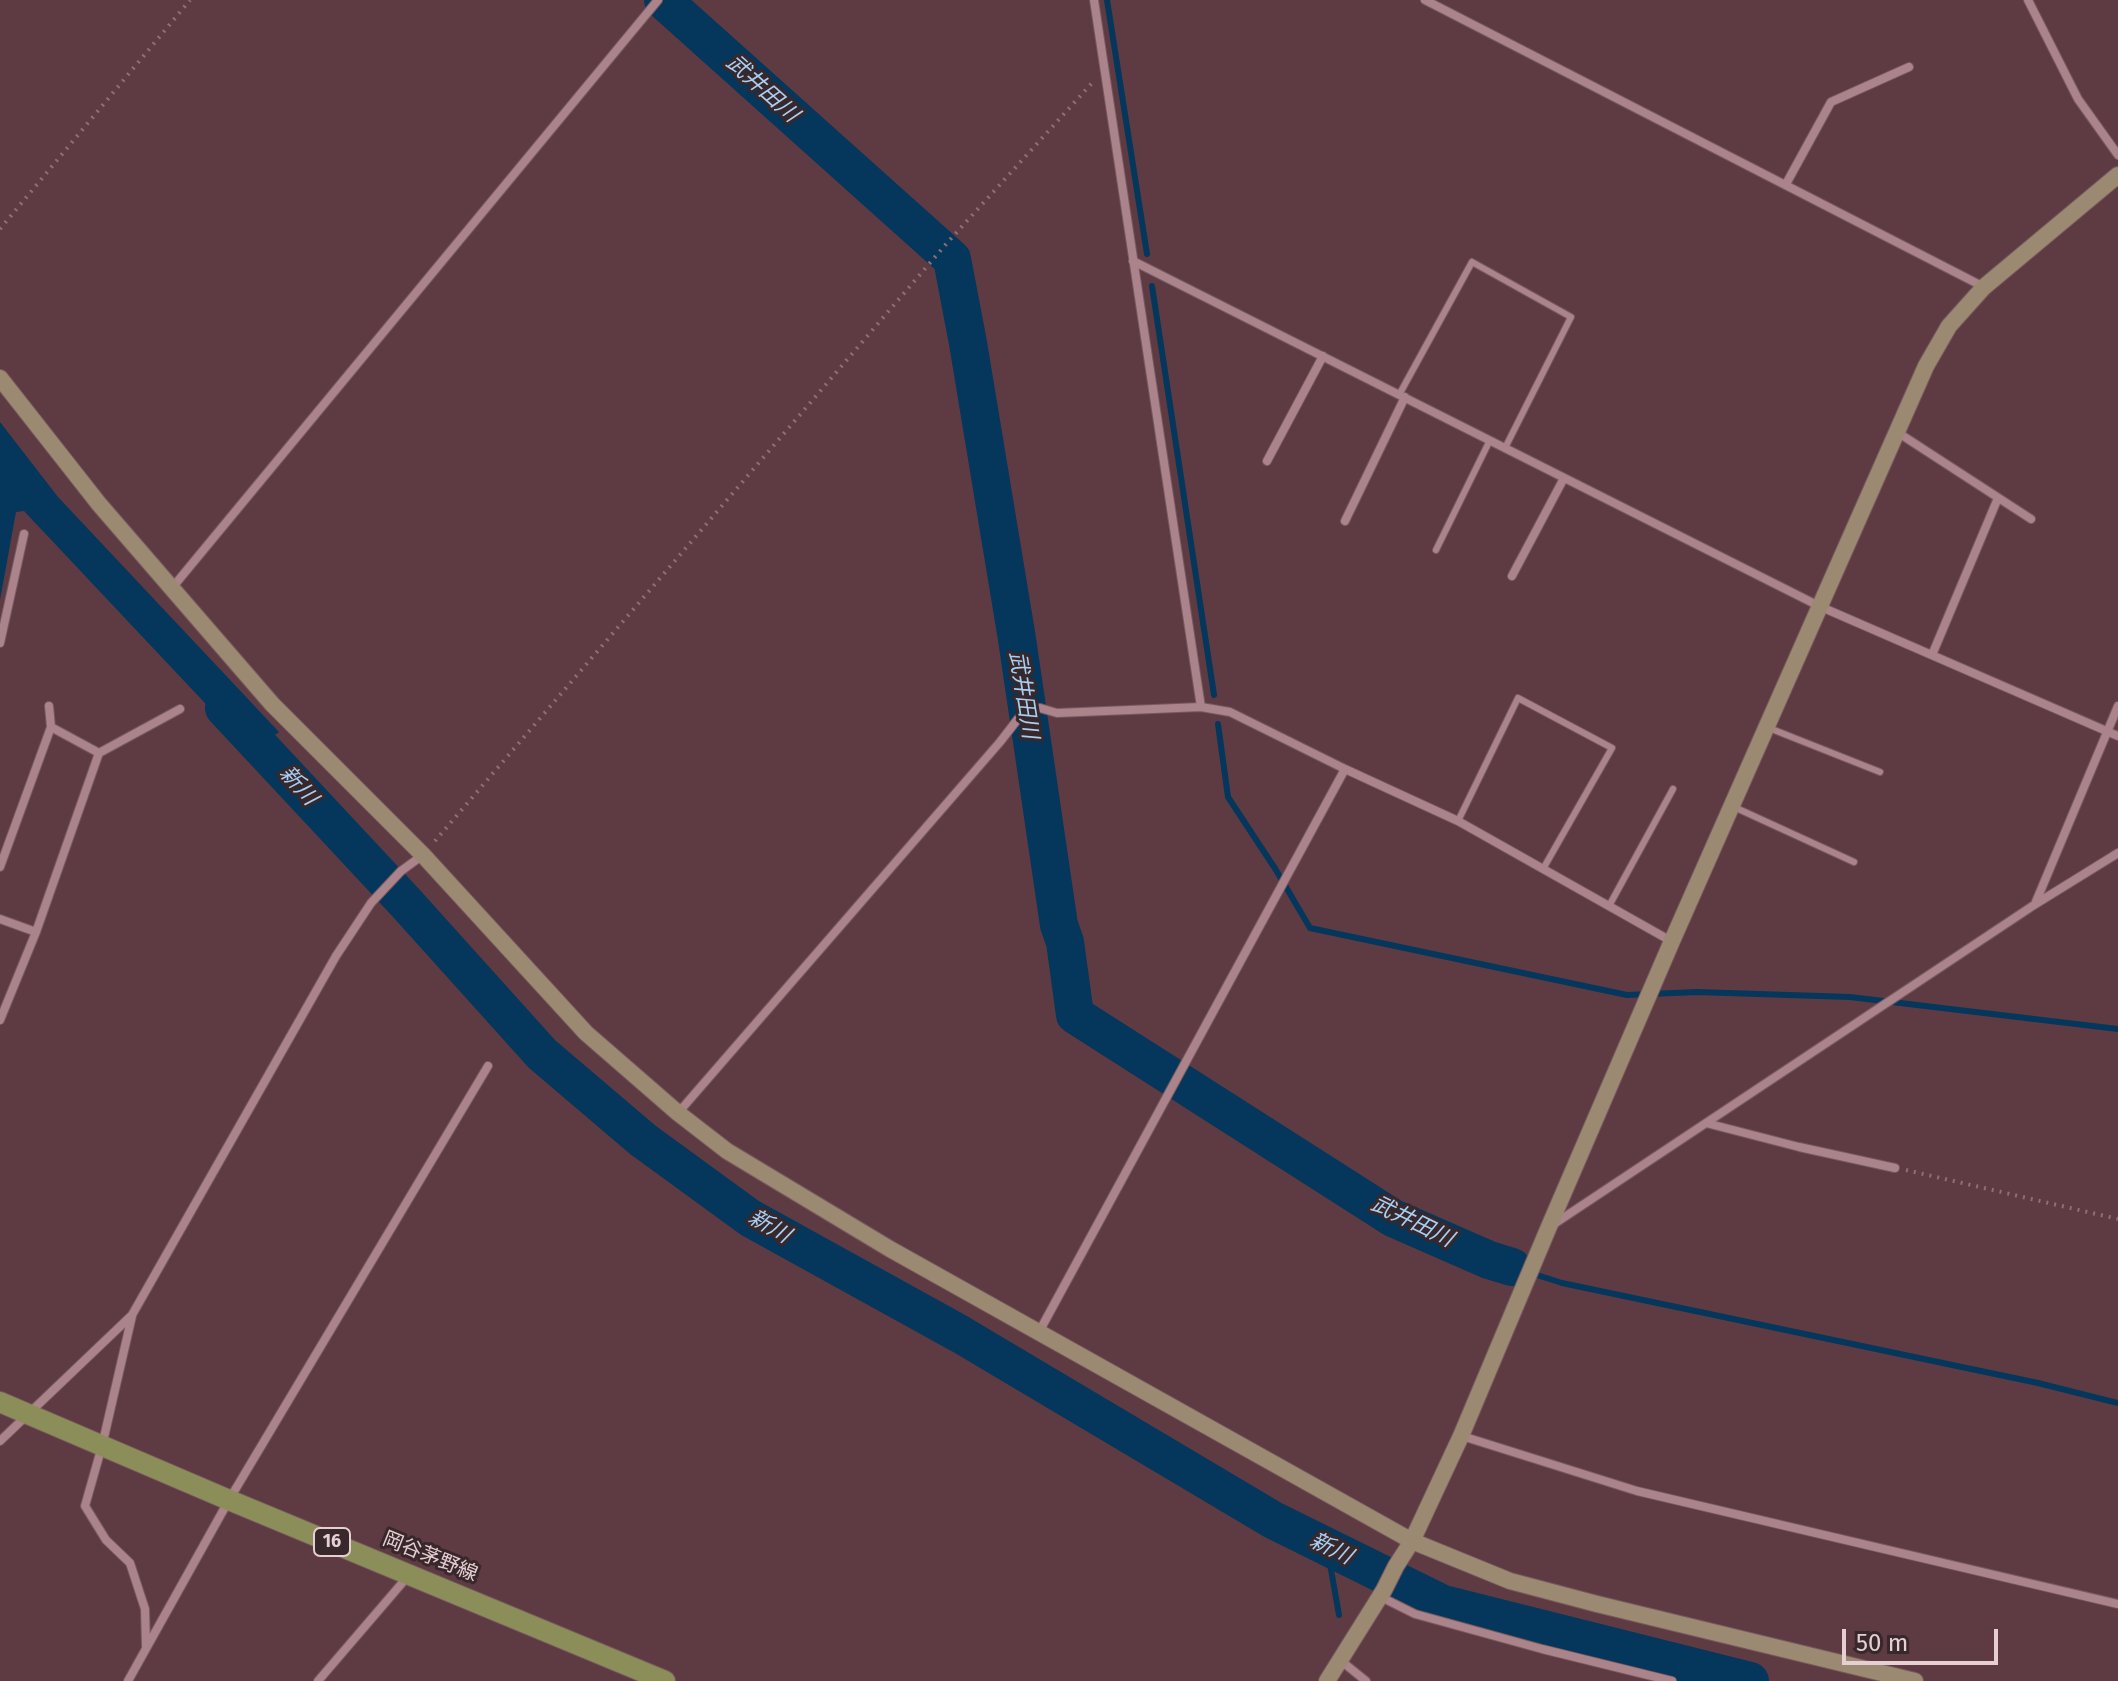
<!DOCTYPE html>
<html>
<head>
<meta charset="utf-8">
<style>
  body { margin:0 }
  #map { position:relative; width:2118px; height:1681px; overflow:hidden; background:#5e3b42; font-family:"Fira Sans",sans-serif }
  canvas { display:block }
  .scale { position:absolute; left:1842px; top:1629px; width:156px; height:36px; box-sizing:border-box; border:4px solid #e5cfd3; border-top:0; padding-left:10px; font-size:24px; line-height:28px; white-space:nowrap; color:#e5cfd3; -webkit-text-stroke:6px #38282b; paint-order:stroke }
</style>
</head>
<body>
<div id="map">
<canvas width="2118" height="1681"></canvas>
<div class="scale">50 m</div>
</div>
<script>
const context = document.querySelector('canvas').getContext('2d');
context.lineJoin = 'round';
function fill(path, color) { context.fillStyle = color; context.fill(path, 'evenodd'); }
const toPath = rows => new Path2D(rows.map(r => 'M' + r).join(''));
function strokePath(path, color, width, dash) { context.strokeStyle = color; context.lineWidth = width; context.lineCap = dash ? 'butt' : 'round'; context.setLineDash(dash || []); context.stroke(path); }
function drawText(font, color, halo, rows, align = 'center') {
  context.font = font + ' "Fira Sans","Noto Sans JP",sans-serif'; context.lineWidth = 6; context.setLineDash([]); context.textBaseline = 'middle'; context.strokeStyle = halo; context.fillStyle = color; for (const [text, x, y, turn = 0] of rows) {
    context.save(); context.translate(x, y); context.rotate((+turn || 0) * Math.PI / 180); context.textAlign = isNaN(turn) ? turn : align; if (halo) context.strokeText(text, 0, 0); context.fillText(text, 0, 0); context.restore();
  }
}
fill(toPath([
  [0,422,58,497,279,732,251,752,24,511,16,512,0,600]
]), '#04375b');
strokePath(toPath([
  [1107,0,1147,254],
  [1152,286,1214,695],
  [1218,724,1228,797,1276,870,1310,928,1627,995,1697,992,1850,997,2118,1029],
  [1512,1267,1562,1283,2038,1383,2118,1403],
  [1327,1547,1339,1615]
]), '#04375b', 6);
strokePath(toPath([
  [663,0,952,259,968,343,1017,639,1059,925,1065,942,1075,1015,1393,1218,1489,1260,1512,1267],
  [224,708,406,903,542,1054,643,1140,750,1218,960,1334,1273,1520,1443,1604,1750,1681]
]), '#04375b', 38);
const lane = toPath([
  [1399,395,1472,262,1571,317,1505,448],
  [1436,550,1490,440],
  [1769,728,1880,772],
  [1734,807,1854,862],
  [1458,821,1518,698,1612,748,1543,869],
  [1609,906,1673,789]
]);
const street = toPath([
  [1094,0,1201,707],
  [1425,0,1984,287],
  [2028,0,2078,99,2118,155],
  [1786,184,1831,102,1909,67],
  [1133,261,1819,606,2118,736],
  [1897,432,2031,519],
  [1267,461,1323,356],
  [1345,521,1405,397],
  [1512,576,1564,478],
  [172,588,658,0],
  [0,643,24,534],
  [1932,655,1998,498],
  [49,706,51,727,99,753],
  [0,867,51,727],
  [2035,904,2118,706],
  [0,919,36,932],
  [0,1020,36,932,99,753,180,709],
  [678,1113,1000,742,1024,711,1040,708,1057,713,1201,707,1230,712,1345,769,1458,821,1671,941],
  [1706,1123,1799,1147,1895,1168],
  [1554,1224,2034,905,2118,853],
  [132,1316,102,1446,85,1506,106,1540,130,1563,145,1609,146,1646],
  [1039,1332,1345,769],
  [1462,1436,1637,1491,2118,1604],
  [0,1441,132,1315,336,956,371,903,401,871,423,855],
  [1379,1596,1415,1614,1542,1649,1672,1681],
  [1340,1660,1366,1681],
  [128,1681,229,1500,488,1066],
  [318,1681,409,1575]
]);
const secondary = toPath([
  [0,378,99,504,272,704,423,855,586,1033,678,1113,727,1151,890,1249,1412,1541,1510,1581,1597,1604,1915,1681],
  [1327,1681,1384,1590,1396,1566,1412,1541,1461,1436,1548,1229,1672,941,1926,366,1949,326,1984,287,2118,175]
]);
const primary = toPath([
  [0,1402,229,1500,665,1681]
]);
strokePath(lane, '#76595f', 8);
strokePath(street, '#76595f', 10);
strokePath(secondary, '#76595f', 18);
strokePath(primary, '#76595f', 22);
strokePath(toPath([
  [0,229,190,0],
  [435,841,947,243,1092,83],
  [1906,1170,2118,1219]
]), '#8d6f75', 4, [2, 6]);
strokePath(lane, '#ab838a', 6);
strokePath(street, '#ab838a', 8);
strokePath(secondary, '#9b8971', 16);
strokePath(primary, '#8b8e58', 20);
for (const [x, y, w] of [
  [332,1542,36]
]) { const box = new Path2D(); box.roundRect(x - w / 2, y - 14, w, 28, 6); context.fillStyle = '#38282b'; context.fill(box); strokePath(box, '#e5cfd3', 2); }
drawText('bold 18px', '#e5cfd3', null, [
  ["16",332,1542]
]);
drawText('20px', '#e5cfd3', '#38282b', [
  ["岡谷茅野線",430,1557,22]
]);
drawText('italic 22px', '#a8d0f4', '#38282b', [
  ["武井田川",762,89,42],
  ["武井田川",1023,695,81],
  ["新川",298,786,48],
  ["武井田川",1412,1222,26],
  ["新川",769,1227,30],
  ["新川",1331,1549,26]
]);
</script>
</body>
</html>
